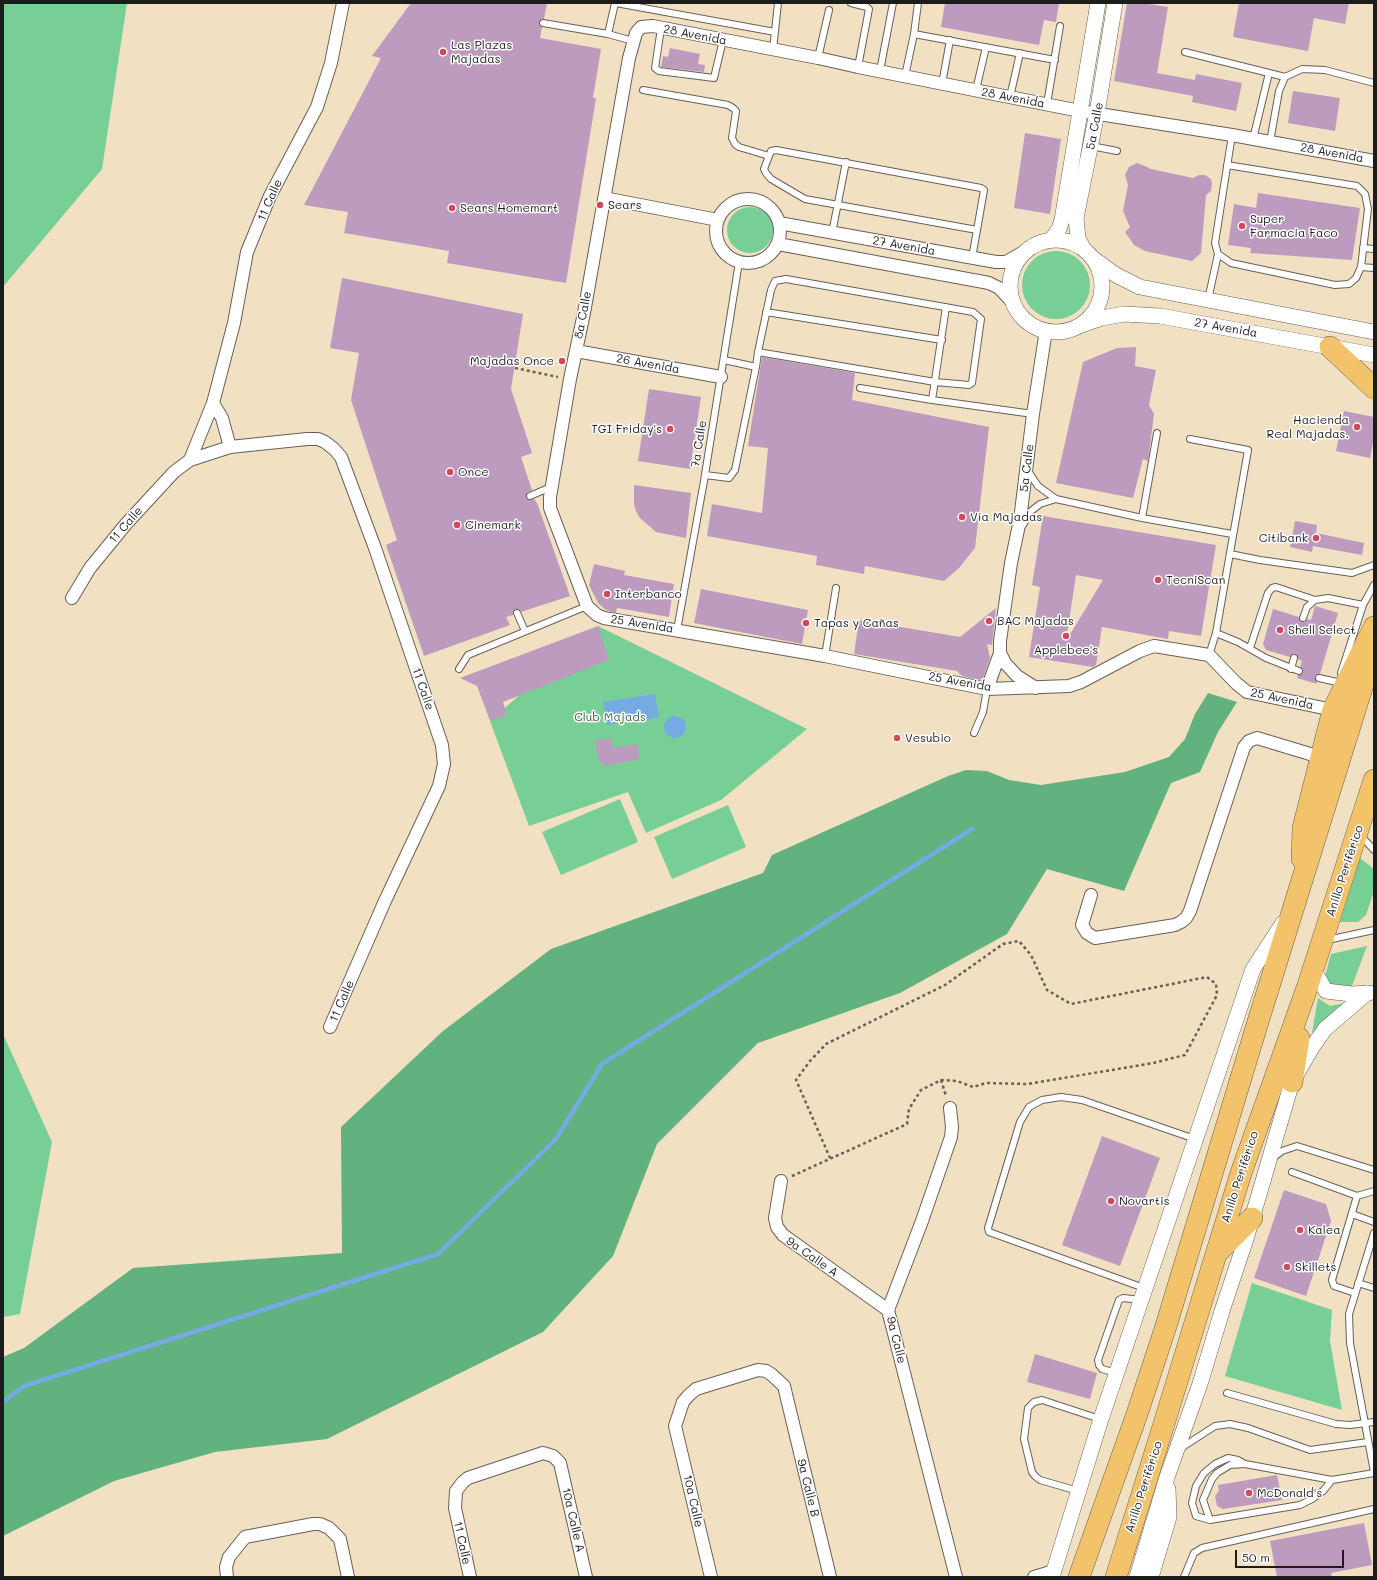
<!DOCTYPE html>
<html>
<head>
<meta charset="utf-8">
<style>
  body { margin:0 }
  #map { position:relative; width:1377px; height:1580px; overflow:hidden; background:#f2e0c3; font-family:Mali,sans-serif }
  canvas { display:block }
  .frame { position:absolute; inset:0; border:4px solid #1c1c1c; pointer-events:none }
  .scale { position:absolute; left:1235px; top:1550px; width:109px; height:18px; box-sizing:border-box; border:2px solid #1c1c1c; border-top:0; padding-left:5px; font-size:12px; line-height:14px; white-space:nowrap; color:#1c1c1c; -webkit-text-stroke:3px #fff; paint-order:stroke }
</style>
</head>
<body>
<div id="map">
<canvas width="1377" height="1580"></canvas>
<div class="frame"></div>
<div class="scale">50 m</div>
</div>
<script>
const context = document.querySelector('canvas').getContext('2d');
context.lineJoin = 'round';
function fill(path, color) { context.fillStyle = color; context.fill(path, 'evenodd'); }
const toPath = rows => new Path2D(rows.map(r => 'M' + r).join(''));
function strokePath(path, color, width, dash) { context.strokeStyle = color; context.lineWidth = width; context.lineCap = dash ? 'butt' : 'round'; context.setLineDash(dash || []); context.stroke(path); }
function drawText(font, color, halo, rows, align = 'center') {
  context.font = font + ' Mali,sans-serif'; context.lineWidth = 3; context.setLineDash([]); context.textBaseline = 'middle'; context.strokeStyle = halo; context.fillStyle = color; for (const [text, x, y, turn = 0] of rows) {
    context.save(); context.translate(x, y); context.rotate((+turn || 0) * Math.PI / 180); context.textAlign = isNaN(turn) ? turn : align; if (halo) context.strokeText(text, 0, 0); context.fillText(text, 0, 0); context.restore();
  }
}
fill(toPath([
  [3,3,127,3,102,169,3,287],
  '727 230a23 23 0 1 1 46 0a23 23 0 1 1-46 0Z',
  '1022 285a34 34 0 1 1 68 0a34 34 0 1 1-68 0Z',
  [598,626,807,729,721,800,646,833,628,792,529,826,490,721],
  [620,799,638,842,561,875,542,832],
  [728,805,746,847,672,879,654,837],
  [1360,858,1374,869,1374,891,1366,915,1358,922,1340,922],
  [1367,946,1352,986,1337,991,1324,980,1331,954],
  [1318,998,1330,1006,1355,1001,1312,1033],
  [3,1034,52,1142,20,1314,3,1317],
  [1252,1283,1332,1310,1330,1341,1342,1410,1225,1376]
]), '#77cf95');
fill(toPath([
  [1208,693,1237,702,1218,732,1200,772,1171,783,1124,891,1047,869,1007,934,900,993,758,1043,657,1144,613,1256,543,1332,327,1439,215,1452,114,1481,3,1536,3,1357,24,1348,133,1268,342,1253,341,1127,443,1031,551,949,763,873,772,855,948,776,966,770,987,771,1009,780,1041,785,1125,772,1169,757,1185,739,1195,714]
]), '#61b27e');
fill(toPath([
  [655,694,659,717,607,725,603,702],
  '664 727a11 11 0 1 1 22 0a11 11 0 1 1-22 0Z'
]), '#75aae2');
strokePath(toPath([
  [3,1402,24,1386,438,1254,556,1139,602,1064,972,829]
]), '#75aae2', 4.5);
fill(toPath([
  [411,3,547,3,544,19,541,19,539,22,539,25,542,27,540,38,601,49,593,98,596,98,566,283,447,263,449,251,344,233,348,212,304,205,381,58,372,56],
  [945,3,1059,3,1056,22,1044,20,1039,45,941,27],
  [1127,3,1142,3,1168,7,1157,73,1195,80,1196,74,1242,83,1236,111,1192,102,1193,96,1114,81],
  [1239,3,1349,3,1345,24,1314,18,1308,51,1233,37],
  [670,48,700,54,698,64,705,65,704,72,661,67,663,56,668,57],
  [1293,91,1340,98,1335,131,1288,123],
  [1025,133,1061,139,1050,214,1014,208],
  [1137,163,1145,166,1151,169,1193,178,1199,175,1205,175,1211,179,1212,184,1211,191,1206,195,1201,253,1192,261,1145,251,1134,245,1125,232,1130,227,1123,211,1128,185,1125,175,1129,167],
  [1258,193,1360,208,1352,260,1250,253,1251,248,1228,245,1234,204,1256,208],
  [342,278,523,314,511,389,532,453,521,457,532,490,527,493,526,497,529,500,534,499,537,503,570,596,521,612,519,609,516,609,513,611,513,615,506,617,510,625,424,656,386,545,397,540,351,400,359,353,330,348],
  [1136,347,1135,366,1156,370,1149,405,1154,414,1148,461,1143,459,1133,498,1056,483,1083,362,1117,348],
  [762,357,855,373,852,400,989,427,975,548,959,568,944,581,865,566,864,574,816,565,817,556,707,536,712,504,762,513,768,448,748,446],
  [649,389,701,397,690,469,638,461],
  [1344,411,1374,417,1374,438,1370,458,1336,451],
  [634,485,691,493,686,538,656,532,640,518,636,511,634,504],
  [1043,516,1216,545,1201,636,1169,631,1168,639,1102,627,1096,665,1093,667,1029,657,1040,587,1032,585],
  [1076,575,1103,580,1066,641],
  [1295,521,1317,525,1316,533,1364,543,1362,555,1313,546,1312,552,1290,547],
  [594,564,625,571,624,575,674,584,669,617,617,608,616,613,606,610,598,603,589,585],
  [701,589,808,610,802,644,694,623],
  [1315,606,1338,613,1320,674,1317,674,1315,677,1317,684,1297,678,1298,675,1302,674,1303,671,1300,667,1302,661,1298,659,1297,655,1292,654,1290,657,1266,650,1263,644,1273,609,1299,617,1300,621,1303,622,1307,619,1311,620],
  [996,608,992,645,987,644,990,658,983,678,979,680,962,676,957,671,854,654,859,620,960,637],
  [598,626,609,660,503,702,507,715,490,721,477,686,460,678],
  [611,738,613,748,637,744,640,759,605,766,599,761,595,741],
  [1102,1136,1160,1158,1120,1266,1062,1245],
  [1284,1190,1326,1204,1331,1221,1306,1296,1254,1278],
  [1035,1354,1097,1373,1090,1399,1027,1382],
  [1277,1475,1282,1500,1223,1509,1217,1506,1215,1496,1219,1491,1218,1485],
  [1364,1523,1372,1565,1331,1573,1332,1577,1277,1577,1270,1541]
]), '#bc9bbf');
const service = toPath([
  [616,3,775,32],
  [851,3,867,7,869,9,858,67],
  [543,23,608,34,633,41],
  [661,28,655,68,659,71,714,78,723,40],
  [608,34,615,3],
  [914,34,1055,60],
  [773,50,778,3],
  [1185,52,1285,77],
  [818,58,829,10],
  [880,71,893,3],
  [905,76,914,34,918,3],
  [942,84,950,40],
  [643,90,728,105,733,108,736,111,732,138,735,144,739,147,769,156],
  [976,90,986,47],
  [1010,97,1020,53],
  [1047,104,1060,26],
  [1253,139,1269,73],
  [1270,142,1279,91,1285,77,1302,69,1325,70,1374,83],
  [1091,146,1117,151],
  [776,150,981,188,984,190,977,230,805,199,771,179,766,173,764,169,769,156,771,151,776,150],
  [832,233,846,162],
  [1363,248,1374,249],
  [1218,254,1231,263,1335,285,1349,284,1356,278,1361,267,1368,209,1365,194,1357,186,1227,165],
  [972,258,977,230],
  [1361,267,1374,268],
  [1208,300,1218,254,1215,243,1232,135],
  [946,307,932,400,1033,414],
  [766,312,942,340],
  [724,360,756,367],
  [860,388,932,400],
  [1190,439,1248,450,1216,633,1209,655],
  [1028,471,1038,486,1056,499,1142,518,1232,534],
  [705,475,729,478,735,470,756,367,758,352,771,290,775,281,786,279,973,312,981,319,972,383,969,385,935,382,758,352],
  [530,496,551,487],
  [1142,518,1157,433],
  [1023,525,1031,511,1040,504,1056,499],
  [1230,554,1260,560,1352,573,1374,565],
  [517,613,525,631],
  [1303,618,1307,607,1315,600,1328,598,1363,605],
  [677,630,704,481,739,262],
  [1216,633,1238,642,1266,658,1299,671],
  [1250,648,1268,593,1272,588,1276,587,1315,600],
  [825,656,836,588],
  [459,669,468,655,587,606],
  [1291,669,1294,658],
  [1341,673,1363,605,1374,585],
  [1319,678,1337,682],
  [974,733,983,712,987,689],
  [1360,835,1374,850],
  [1327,940,1374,930],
  [1273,1158,1282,1151,1297,1146,1374,1170],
  [1292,1172,1357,1196,1374,1191],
  [1352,1214,1374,1222],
  [1374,1233,1349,1314,1350,1343,1374,1472],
  [1358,1283,1374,1288],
  [1144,1288,989,1232,988,1228,1020,1122,1029,1107,1042,1100,1061,1097,1082,1100,1195,1139],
  [1355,1293,1334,1286,1332,1280,1357,1196],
  [1116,1373,1102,1369,1099,1365,1098,1360,1119,1300,1123,1298,1141,1300],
  [1227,1393,1336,1424,1350,1425,1374,1422],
  [1181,1448,1215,1426,1230,1424,1248,1428,1310,1450,1368,1442],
  [1245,1464,1238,1460,1228,1458,1215,1464,1204,1473,1196,1486,1192,1503,1196,1516,1210,1520,1300,1505,1312,1499,1323,1491,1332,1480],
  [1078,1491,1040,1480,1035,1476,1032,1472,1024,1439,1028,1408,1034,1402,1042,1400,1100,1419],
  [1210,1520,1203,1500,1212,1479,1217,1473,1230,1465,1245,1464,1332,1480,1374,1473],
  [1184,1577,1194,1553,1202,1548,1374,1509]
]);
const minor = toPath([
  [604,198,718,220],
  '716 231a32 32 0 1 1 64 0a32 32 0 1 1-64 0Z',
  [779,223,996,262,1006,262,1027,250],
  [778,244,989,283,999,288,1014,304],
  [576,351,721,377],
  [213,403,222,418,230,447],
  [190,460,213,403,234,323,247,252,270,196,317,107,331,63,343,3],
  [72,598,90,568,126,524,174,472,190,460,230,447,307,439,318,439,325,442,334,449,341,457,375,548,442,745,444,764,439,786,384,903,330,1027],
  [1036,688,1017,676,1005,663,1000,653,1000,641,1011,563,1020,520,1033,414,1046,330],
  [987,689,1000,653],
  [1333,710,1247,692,1236,683,1209,655,1154,646,1140,651,1081,682,1069,686,987,689,825,656,604,618,597,615,587,606,550,508,550,497,570,379,584,313,629,58,636,33,641,27,653,26,818,58,858,67,1080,111,1232,135,1374,161],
  [1091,895,1082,925,1087,933,1095,938,1175,925,1181,922,1186,918,1190,911,1244,747,1249,741,1257,738,1320,757],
  [950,1108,952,1127,951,1137,922,1221,888,1310,956,1577],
  [781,1181,775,1218,777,1227,783,1235,888,1310],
  [227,1577,226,1567,229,1557,245,1537,313,1524,320,1524,329,1528,340,1539,348,1577],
  [470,1577,455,1508,456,1491,463,1482,468,1478,543,1453,553,1456,560,1463,586,1577],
  [711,1577,675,1426,683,1402,688,1396,696,1389,758,1370,766,1371,771,1374,784,1386,830,1577],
  [1034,1577,1054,1571]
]);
const tertiary = toPath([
  [1052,239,1059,229,1062,220,1098,3],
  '1010 286a46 46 0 1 1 92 0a46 46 0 1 1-92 0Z',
  [1083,248,1078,238,1076,218,1097,113,1115,3],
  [1094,259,1116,275,1140,287,1374,332],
  [1079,326,1102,318,1124,314,1160,316,1374,355],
  [1313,969,1326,991,1351,994,1369,993],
  [1052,1577,1100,1422,1253,969,1283,923],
  [1137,1577,1167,1477,1200,1384,1222,1311,1246,1239,1292,1082,1313,1046,1325,1029,1367,993],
  [1151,1577,1169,1517,1168,1489]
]);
const trunk = toPath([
  [1330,347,1374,388],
  [1302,859,1303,828,1333,710,1374,627],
  [1292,1082,1299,1038],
  [1218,1252,1252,1218],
  [1079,1577,1137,1414,1166,1326,1257,1025,1374,649],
  [1116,1577,1163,1427,1241,1173,1307,988,1374,780]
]);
strokePath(service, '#676156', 8);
strokePath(minor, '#676156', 14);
strokePath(tertiary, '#676156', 16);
strokePath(trunk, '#676156', 22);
strokePath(toPath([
  [515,368,558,377],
  [941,1080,946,1096],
  [792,1176,907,1124,909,1109,921,1090,941,1080,957,1081,973,1087,986,1083,1028,1084,1153,1063,1185,1055,1217,995,1216,984,1207,977,1071,1004,1047,990,1031,955,1019,941,1003,944,945,985,826,1044,810,1061,796,1080,830,1158]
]), '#676156', 2.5, [3, 3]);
strokePath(service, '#fff', 6);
strokePath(minor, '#fff', 12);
strokePath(tertiary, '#fff', 15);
strokePath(trunk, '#f2c36a', 21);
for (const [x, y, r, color] of [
  [443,52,4,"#d1495b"],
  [600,205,4,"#d1495b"],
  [452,208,4,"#d1495b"],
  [1242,226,4,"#d1495b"],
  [562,361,4,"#d1495b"],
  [1357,427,4,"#d1495b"],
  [670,429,4,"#d1495b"],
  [450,472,4,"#d1495b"],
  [962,517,4,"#d1495b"],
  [457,525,4,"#d1495b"],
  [1316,538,4,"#d1495b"],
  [1158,580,4,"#d1495b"],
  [607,594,4,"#d1495b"],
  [989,621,4,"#d1495b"],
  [806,623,4,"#d1495b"],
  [1280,630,4,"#d1495b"],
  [1066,636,4,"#d1495b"],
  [897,738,4,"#d1495b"],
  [1111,1201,4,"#d1495b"],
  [1300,1230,4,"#d1495b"],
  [1287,1267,4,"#d1495b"],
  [1249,1493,4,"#d1495b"]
]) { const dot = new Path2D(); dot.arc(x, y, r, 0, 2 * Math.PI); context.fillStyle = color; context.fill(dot); strokePath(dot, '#fff', 1.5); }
drawText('12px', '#1c1c1c', '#fff', [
  ["28 Avenida",695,35,11],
  ["28 Avenida",1013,98,11],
  ["5a Calle",1095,126,-79],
  ["28 Avenida",1332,153,10],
  ["11 Calle",270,200,-66],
  ["27 Avenida",904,246,10],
  ["8a Calle",583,315,-79],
  ["27 Avenida",1226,328,10],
  ["26 Avenida",648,364,10],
  ["7a Calle",699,444,-81],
  ["5a Calle",1027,468,-83],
  ["11 Calle",126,525,-49],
  ["25 Avenida",642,624,9],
  ["25 Avenida",960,682,10],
  ["11 Calle",423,689,71],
  ["25 Avenida",1282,699,12],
  ["Anillo Periférico",1345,871,-72],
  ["11 Calle",342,1001,-66],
  ["Anillo Periférico",1240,1177,-72],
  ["9a Calle A",812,1257,35],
  ["9a Calle",896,1340,76],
  ["Anillo Periférico",1144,1487,-72],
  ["9a Calle B",808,1488,76],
  ["10a Calle",693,1501,77],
  ["10a Calle A",573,1520,77],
  ["11 Calle",462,1543,78]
]);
drawText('12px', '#1c1c1c', '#fff', [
  ["Las Plazas",451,45],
  ["Majadas",451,59],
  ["Sears",608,205],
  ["Sears Homemart",460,208],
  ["Super",1250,219],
  ["Farmacia Faco",1250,233],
  ["Majadas Once",554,361,"right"],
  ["Hacienda",1349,420,"right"],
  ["Real Majadas.",1349,434,"right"],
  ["TGI Friday's",662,429,"right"],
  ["Once",458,472],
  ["Vía Majadas",970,517],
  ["Cinemark",465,525],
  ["Citibank",1308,538,"right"],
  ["TecniScan",1166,580],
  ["Interbanco",615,594],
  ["BAC Majadas",997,621],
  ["Tapas y Cañas",814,623],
  ["Shell Select",1288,630],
  ["Applebee's",1066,650,"center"],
  ["Vesubio",905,738],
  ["Novartis",1119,1201],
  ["Kalea",1308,1230],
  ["Skillets",1295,1267],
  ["McDonald's",1257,1493]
], 'left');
drawText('12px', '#40644c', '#fff', [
  ["Club Majads",610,717]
]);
</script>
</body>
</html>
